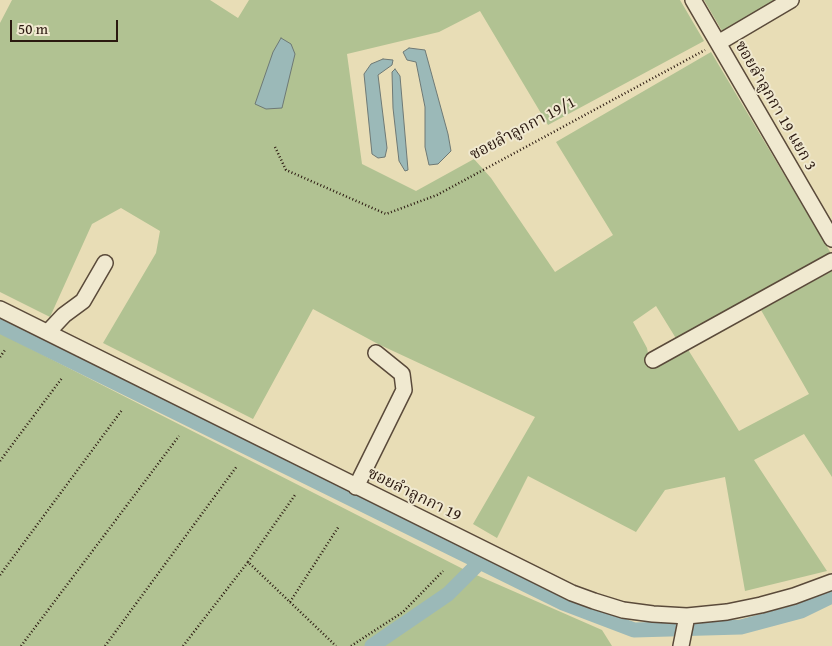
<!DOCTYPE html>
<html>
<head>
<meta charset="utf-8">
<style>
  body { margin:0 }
  #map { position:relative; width:832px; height:646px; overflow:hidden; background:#e8ddb6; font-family:"Gentium Book Plus",serif }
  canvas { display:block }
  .scale { position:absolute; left:10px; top:20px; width:108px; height:22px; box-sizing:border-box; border:2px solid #2b1910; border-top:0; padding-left:6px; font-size:15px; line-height:18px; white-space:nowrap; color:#2b1910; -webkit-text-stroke:4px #f0e9d0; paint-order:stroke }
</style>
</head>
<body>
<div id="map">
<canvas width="832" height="646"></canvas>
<div class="scale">50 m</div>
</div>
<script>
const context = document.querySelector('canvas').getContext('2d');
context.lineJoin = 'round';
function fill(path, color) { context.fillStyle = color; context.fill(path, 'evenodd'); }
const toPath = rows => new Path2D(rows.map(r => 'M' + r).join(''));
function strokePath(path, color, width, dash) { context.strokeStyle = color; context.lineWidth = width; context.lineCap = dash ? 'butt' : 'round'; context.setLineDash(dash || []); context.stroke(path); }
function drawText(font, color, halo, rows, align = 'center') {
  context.font = font + ' "Gentium Book Plus","Noto Serif Thai",serif'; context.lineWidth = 4; context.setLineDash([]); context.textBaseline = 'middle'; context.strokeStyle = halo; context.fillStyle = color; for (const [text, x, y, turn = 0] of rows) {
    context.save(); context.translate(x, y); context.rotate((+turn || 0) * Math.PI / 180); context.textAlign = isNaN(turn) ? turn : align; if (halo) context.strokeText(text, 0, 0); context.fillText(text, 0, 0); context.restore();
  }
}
fill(toPath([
  [12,0,210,0,238,18,249,0,680,0,704,41,548,125,480,11,439,32,347,54,362,164,416,191,474,159,491,178,555,272,613,235,556,142,711,52,832,255,677,340,656,306,633,322,647,348,649,358,687,348,739,431,809,394,761,310,832,271,832,477,804,434,754,460,827,571,745,591,725,477,665,490,636,532,528,476,497,538,473,524,535,417,378,344,313,309,253,419,103,343,156,253,160,231,121,208,92,224,50,317,0,292,0,23],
  [704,0,777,0,722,31],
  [0,333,465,570,602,630,612,646,0,646]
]), '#b1c292');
const water = toPath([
  [281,38,291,44,295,54,282,108,266,109,255,104,273,52,281,38],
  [409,48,425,50,448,134,451,151,438,164,429,165,425,147,425,107,416,62,407,60,403,52,409,48],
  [383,59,393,60,392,65,378,75,387,148,385,157,378,158,372,154,364,74,371,64,383,59],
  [395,69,400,76,407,158,408,170,405,171,399,161,393,108,392,72,395,69]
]);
fill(water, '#9bb9b8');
strokePath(water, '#6e7975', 1);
strokePath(toPath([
  [0,326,563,603,634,630,741,627,801,611,832,596],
  [372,646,448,594,480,562]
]), '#9bb9b8', 15);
const minor = toPath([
  [693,0,832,239],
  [718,43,791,0],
  [0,309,572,593,594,601,623,610,653,614,687,616,727,612,761,605,794,596,832,582],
  [48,332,64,315,83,301,105,263],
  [653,360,832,261],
  [356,487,404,390,402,374,376,353],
  [681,646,687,616]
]);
strokePath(minor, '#5a4a3a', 18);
strokePath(toPath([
  [275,147,286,170,386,214,437,195,705,50],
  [0,357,5,350],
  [0,461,62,378],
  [248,562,295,495],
  [0,575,122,410],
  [290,602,339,526],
  [21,646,179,436],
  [105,646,237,466],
  [183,646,248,562,336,646],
  [351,646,403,612,443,571]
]), '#2b1910', 2.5, [1, 2.5]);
strokePath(minor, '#f0e9d0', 15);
drawText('16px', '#2b1910', '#f0e9d0', [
  ["ซอยลำลูกกา 19 แยก 3",775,106,60],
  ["ซอยลำลูกกา 19/1",523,129,-28],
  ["ซอยลำลูกกา 19",414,495,26]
]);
</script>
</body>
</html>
